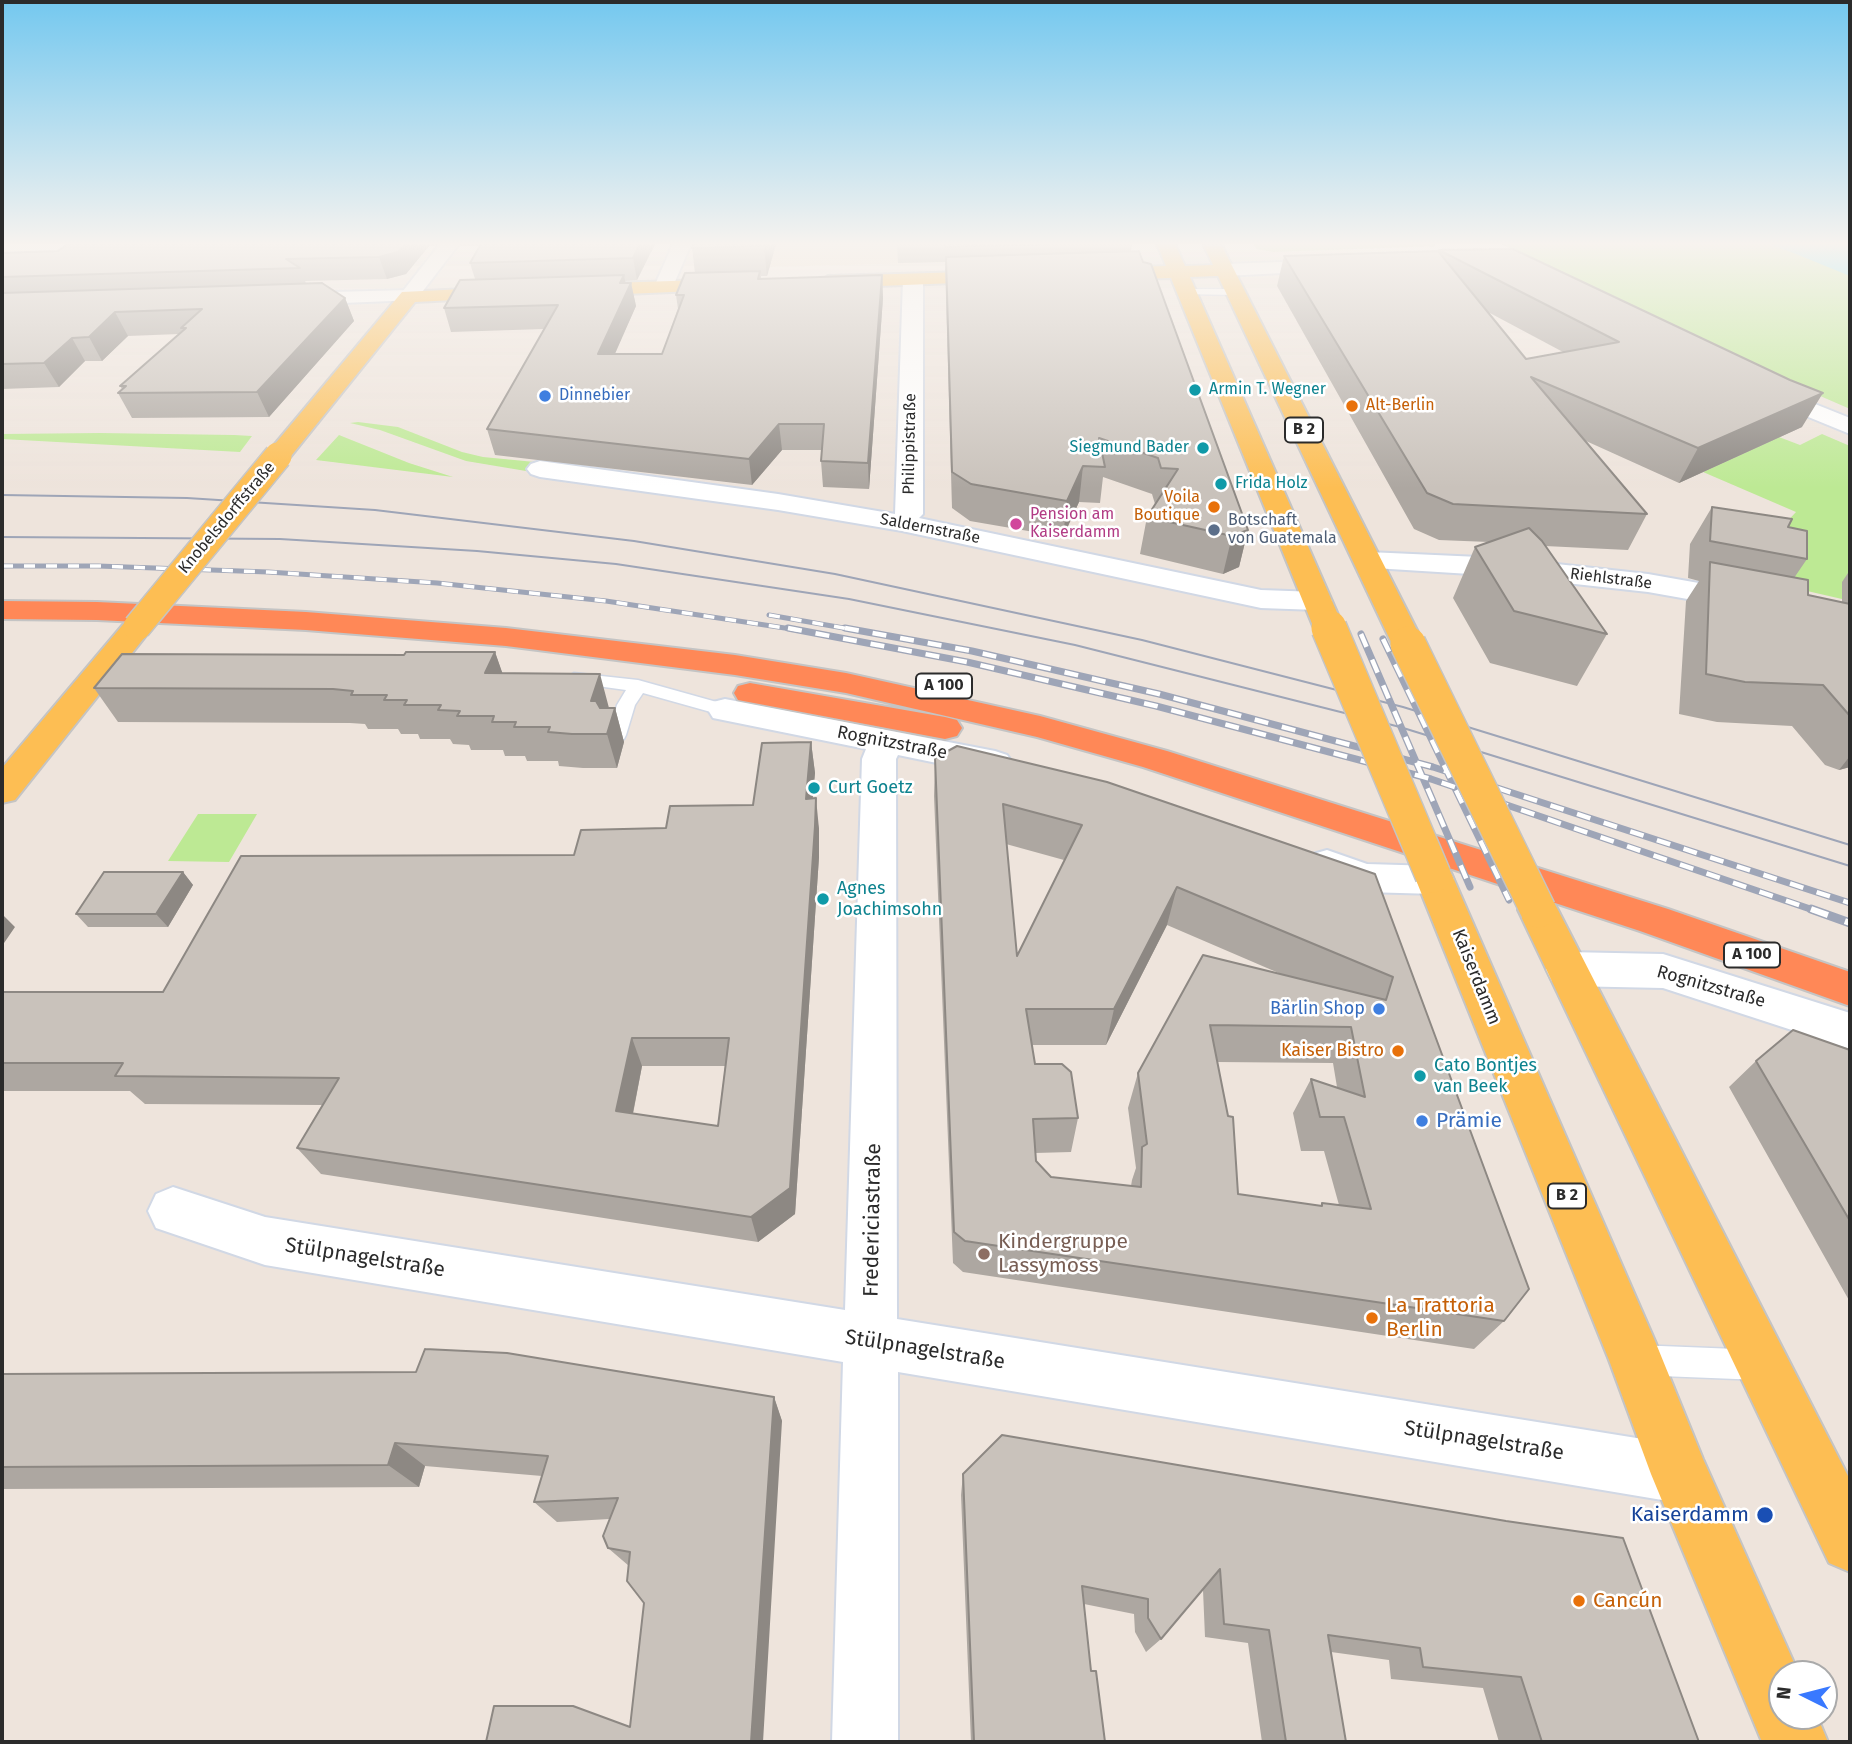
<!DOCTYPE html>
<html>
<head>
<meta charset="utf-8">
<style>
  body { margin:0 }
  #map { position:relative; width:1852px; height:1744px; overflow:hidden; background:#eee4dc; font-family:"Fira Sans",sans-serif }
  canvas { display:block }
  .frame { position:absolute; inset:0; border:4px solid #2b2b2b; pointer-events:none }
  .north { position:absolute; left:1768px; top:1660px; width:70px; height:70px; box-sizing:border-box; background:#fff; border:2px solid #aaa; border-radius:50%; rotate:276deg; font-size:19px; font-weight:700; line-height:28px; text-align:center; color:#2b2b2b }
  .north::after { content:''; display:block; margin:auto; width:24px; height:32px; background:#3979ff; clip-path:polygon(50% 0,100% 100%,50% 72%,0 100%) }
</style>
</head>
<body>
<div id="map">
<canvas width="1852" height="1744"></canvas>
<div class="frame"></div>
<div class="north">N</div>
</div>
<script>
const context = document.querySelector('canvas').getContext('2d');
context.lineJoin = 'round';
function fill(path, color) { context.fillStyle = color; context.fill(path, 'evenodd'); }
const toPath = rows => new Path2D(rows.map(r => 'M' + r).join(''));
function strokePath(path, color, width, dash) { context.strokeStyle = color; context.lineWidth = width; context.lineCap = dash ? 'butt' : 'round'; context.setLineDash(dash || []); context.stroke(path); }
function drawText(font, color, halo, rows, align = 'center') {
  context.font = font + ' "Fira Sans",sans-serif'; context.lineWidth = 5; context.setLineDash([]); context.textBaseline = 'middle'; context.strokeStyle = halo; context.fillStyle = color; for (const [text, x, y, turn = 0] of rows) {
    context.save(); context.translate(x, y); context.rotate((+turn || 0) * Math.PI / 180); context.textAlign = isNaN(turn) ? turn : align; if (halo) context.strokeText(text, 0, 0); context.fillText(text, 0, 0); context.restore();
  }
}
fill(toPath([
  [776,244,958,244,959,262,769,267]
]), '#f1dfca');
fill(toPath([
  [1254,244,1434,244,1435,246,1273,252,1257,249],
  [1502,244,1850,244,1850,409,1795,385],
  [358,422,398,427,462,452,483,457,535,462,526,471,466,461,380,430,350,423],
  [100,433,234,435,252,436,240,452,2,439,2,434],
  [1822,434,1850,446,1850,585,1842,583,1842,599,1781,585,1782,527,1796,512,1703,472,1779,437,1800,445],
  [339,435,409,463,453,477,316,460],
  [198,814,257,814,229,862,168,861]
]), '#bde994');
fill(toPath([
  [1769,244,1850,244,1850,276,1796,254]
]), '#66e7f9');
const service = toPath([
  [1186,289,1236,289,1241,292,1236,295,1182,294,1182,290,1186,289],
  [574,673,638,680,731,706,734,710,725,716,643,693,635,705,626,735,624,739,617,741,610,739,608,735,617,705,626,690,568,682,565,678,574,673],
  [1636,1345,1761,1350,1771,1355,1776,1365,1771,1375,1761,1380,1636,1375,1626,1370,1621,1360,1626,1350,1636,1345]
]);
const minor = toPath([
  [440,244,459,244,416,300,402,300,399,296,440,244],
  [673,244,691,244,671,291,657,291,654,287,673,244],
  [1333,260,1343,266,1340,270,1225,276,1215,270,1225,264,1333,260],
  [913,274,923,280,923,514,919,518,1261,590,1317,592,1328,595,1332,601,1328,607,1317,610,1261,608,902,531,778,510,540,477,531,474,527,469,531,464,540,461,778,494,895,514,903,280,913,274],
  [1765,384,1850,418,1850,434,1757,396,1753,391,1757,386,1765,384],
  [1368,552,1502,558,1648,574,1755,593,1850,616,1850,634,1755,611,1648,592,1502,576,1358,567,1354,561,1358,555,1368,552],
  [725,699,995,751,1007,755,1013,763,1007,771,995,775,898,755,896,759,897,1319,1680,1445,1700,1454,1709,1474,1700,1494,1680,1503,898,1372,898,1742,832,1742,843,1362,265,1265,156,1228,148,1211,156,1194,173,1187,265,1217,845,1310,862,759,866,749,713,718,708,710,713,702,725,699],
  [1327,850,1367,864,1435,866,1449,870,1454,880,1449,890,1435,894,1365,892,1313,874,1308,864,1313,854,1327,850],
  [1567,952,1663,954,1850,1013,1850,1049,1663,988,1567,986,1552,981,1546,969,1552,957,1567,952]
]);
const tertiary = toPath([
  [409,290,416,292,419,296,416,300,294,305,287,303,284,299,287,295,294,293,409,290]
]);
const primary = toPath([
  [1157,244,1175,244,1185,266,1213,265,1204,246,1222,246,1424,644,1419,651,1408,653,1397,651,1392,644,1218,276,1190,277,1343,626,1339,632,1328,635,1317,632,1313,626,1171,278,1101,280,1091,274,1101,268,1166,266,1157,244],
  [999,271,1009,277,1006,281,828,288,818,282,828,276,999,271],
  [733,279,740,281,743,285,740,289,580,296,573,294,570,290,573,286,580,284,733,279],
  [506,287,513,289,516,293,513,297,415,302,287,461,278,464,269,461,265,456,269,451,402,292,506,287],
  [137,618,148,621,152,627,148,633,15,800,2,803,2,768,126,621,137,618],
  [1433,861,1447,865,1452,875,1655,1341,1703,1459,1799,1674,1782,1674,1782,1716,1817,1716,1828,1742,1762,1742,1651,1474,1609,1360,1414,875,1419,865,1433,861],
  [1538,895,1552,899,1558,910,1850,1480,1850,1572,1829,1563,1518,910,1524,899,1538,895]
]);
const motorway = toPath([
  [2,601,97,602,306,612,506,628,735,655,846,673,1040,716,1167,751,1668,909,1850,972,1850,1006,1640,931,1143,767,1037,737,846,693,735,675,506,646,306,630,97,620,2,619,2,601],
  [750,683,945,717,957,720,962,728,957,736,945,739,738,700,734,693,738,686,750,683]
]);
strokePath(service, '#d1d8e5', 3);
strokePath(minor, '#d1d8e5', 4);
strokePath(tertiary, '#d1d8e5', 4);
strokePath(primary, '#c4c4c4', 4);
strokePath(motorway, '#c4c4c4', 4);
fill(service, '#fff');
fill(minor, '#fff');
fill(tertiary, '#fff');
fill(primary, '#fdbe53');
fill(motorway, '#ff8857');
strokePath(toPath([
  [2,495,187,498,375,510,634,541,835,574,1142,640,1403,707,1850,845],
  [2,537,280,539,477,551,616,564,849,599,1075,645,1400,727,1850,866]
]), '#9ea5b7', 2);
const railFar2 = toPath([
  [2,566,98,566,268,572,437,583,606,601,798,630],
  [769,615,855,630]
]);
const railFar1 = toPath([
  [788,628,967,662,1156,706,1431,779,1816,911],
  [845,628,972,651,1159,694,1433,767,1850,903],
  [1361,634,1470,887],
  [1383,639,1509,900]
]);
const rail = toPath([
  [1811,909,1850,923]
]);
strokePath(railFar2, '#9ea5b7', 5);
strokePath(railFar1, '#9ea5b7', 7);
strokePath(rail, '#9ea5b7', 9);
strokePath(railFar2, '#fff', 3.5, [11]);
strokePath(railFar1, '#fff', 4.5, [14]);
strokePath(rail, '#fff', 6, [18]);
const primaryBridgeFar1 = toPath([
  [1328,626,1330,630],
  [137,627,278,456]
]);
const primaryBridge = toPath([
  [1329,628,1433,875],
  [1408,644,1538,910]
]);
strokePath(primaryBridgeFar1, '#c4c4c4', 30, []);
strokePath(primaryBridge, '#c4c4c4', 38, []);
strokePath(primaryBridgeFar1, '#fdbe53', 27);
strokePath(primaryBridge, '#fdbe53', 35);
fill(toPath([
  [68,244,437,244,435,246,429,246,406,274,387,279,305,281,306,283,345,298,354,321,269,417,132,418,118,393,122,389,120,386,179,334,128,336,102,361,85,361,59,387,2,389,2,253,58,251],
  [460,244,655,244,637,280,625,281,626,283,631,283,636,306,614,354,662,354,678,309,676,295,695,273,692,248,776,244,767,276,761,276,761,279,882,275,883,298,869,489,823,487,821,461,822,450,782,450,752,485,495,455,487,429,544,329,451,332,444,308,475,279,470,263,480,246,461,246],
  [897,244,1132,244,1131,251,1248,530,1239,567,1223,574,1140,554,1147,517,1155,504,1152,494,1103,477,1100,503,1079,502,1063,537,970,521,952,508,945,262,898,263],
  [1439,250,1802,427,1679,483,1586,441,1647,514,1628,550,1545,546,1607,634,1577,686,1490,663,1453,598,1475,547,1489,542,1439,540,1414,529,1277,286,1284,256,1439,252],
  [1488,312,1563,352,1526,359],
  [1712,507,1788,527,1807,559,1794,578,1808,595,1842,602,1842,582,1850,570,1850,767,1839,770,1825,765,1792,726,1717,722,1679,714,1686,601,1699,581,1688,578,1690,544],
  [495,652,502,673,609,708,615,708,624,742,617,768,583,768,559,766,558,761,527,761,525,756,505,756,503,750,471,750,469,745,453,744,450,739,420,739,418,734,401,734,398,729,368,729,365,724,350,723,118,722,94,688,404,655],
  [811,742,815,773,812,798,819,829,819,857,795,1214,758,1242,321,1174,297,1148,322,1105,145,1104,130,1091,2,1091,2,992,163,992,574,855,666,828,753,805],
  [642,1066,725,1066,718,1126,633,1114],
  [935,758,1375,874,1504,1321,1474,1349,963,1272,953,1263,934,796],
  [1006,844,1064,860,1017,956],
  [1167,925,1281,974,1138,1073,1128,1108,1136,1168,1132,1180,1131,1186,1051,1177,1036,1161,1035,1153,1071,1152,1078,1118,1035,1064,1032,1045,1106,1045],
  [1217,1062,1333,1063,1337,1087,1311,1079,1293,1113,1301,1151,1324,1151,1339,1205,1322,1203,1320,1206,1238,1194],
  [183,872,193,885,168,927,88,927,76,914],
  [1850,1050,1850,1302,1729,1087,1756,1061],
  [2,1374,774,1397,782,1421,630,1727,644,1603,629,1566,608,1548,609,1519,557,1522,534,1502,542,1476,425,1466,419,1487,2,1489],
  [963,1474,1699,1742,1499,1742,1483,1688,1391,1679,1389,1660,1331,1652,1346,1742,1262,1742,1248,1643,1205,1637,1203,1590,1161,1639,1146,1652,1135,1632,1134,1614,1084,1604,1091,1671,1105,1742,971,1742,961,1495]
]), '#ada7a1');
fill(toPath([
  [405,244,429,244,429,246,406,274,387,279,379,257],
  [640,244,655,244,637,280,633,258],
  [764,244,776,244,767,276,764,246],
  [624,275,627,291,631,283,636,306,604,379,598,354,620,283],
  [882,275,883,298,869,489,868,463],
  [345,298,354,321,269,417,257,392],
  [115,312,128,336,102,361,89,337],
  [72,338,85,361,59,387,44,363],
  [1823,393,1802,427,1679,483,1698,448],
  [779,424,782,450,752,485,749,459],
  [1083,466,1079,502,1063,537,1067,501],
  [1248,530,1239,567,1223,574,1232,536],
  [495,652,507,686,485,673],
  [600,674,609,708,601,735,591,701],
  [615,708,624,742,617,768,607,734],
  [811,742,815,773,810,829,806,799],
  [1850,756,1850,767,1839,770],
  [816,798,819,829,819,857,795,1214,758,1242,751,1217],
  [183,872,193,885,168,927,156,914],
  [1177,887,1167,925,1106,1045,1114,1009],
  [2,914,15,927,2,946],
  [632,1038,642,1066,628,1138,616,1111],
  [774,1397,782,1421,763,1742,751,1742],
  [395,1443,425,1466,419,1487,388,1465]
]), '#8d8883');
const building = toPath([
  [68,244,405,244,398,252,379,257,286,259,300,268,2,277,2,253,58,251,68,244],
  [481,244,640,244,633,258,470,263,481,244],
  [693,244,764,244,764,246,692,248,693,244],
  [945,244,1049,244,945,247,945,244],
  [1513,249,1790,380,1823,393,1698,448,1531,377,1647,514,1453,504,1427,493,1284,256,1438,251,1526,359,1619,342,1439,250,1513,249],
  [1139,251,1143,262,1151,264,1248,530,1232,536,1147,517,1178,469,1161,468,1158,458,1099,438,1105,467,1083,466,1067,501,971,484,952,472,946,257,1139,251],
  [760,271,758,279,882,275,868,463,821,461,824,424,779,424,749,459,487,429,558,305,444,308,460,280,624,275,620,283,631,283,598,354,662,354,684,295,676,295,685,273,760,271],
  [322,283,345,298,257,392,118,393,126,386,120,386,186,328,181,328,202,309,115,312,89,337,72,338,44,363,2,364,2,293,322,283],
  [1712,507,1792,519,1788,527,1807,531,1807,559,1710,541,1712,507],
  [1529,528,1542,541,1607,634,1514,611,1475,547,1529,528],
  [1710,562,1808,580,1808,595,1850,604,1850,716,1823,685,1745,682,1706,674,1710,562],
  [406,652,495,652,485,673,600,674,591,701,596,701,600,708,615,708,607,734,572,734,548,732,550,727,514,727,516,722,492,722,494,716,457,716,460,711,438,710,441,705,404,705,407,700,384,700,387,695,351,695,353,691,333,689,94,688,122,654,404,655,406,652],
  [811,742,806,799,816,798,815,826,790,1188,751,1217,297,1148,339,1078,115,1076,123,1063,2,1063,2,992,163,992,241,856,574,855,581,830,666,828,670,806,753,805,762,743,811,742],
  [632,1038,729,1038,718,1126,616,1111,632,1038],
  [957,746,1107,782,1375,874,1529,1289,1504,1321,965,1241,954,1232,935,758,957,746],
  [1003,804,1082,825,1017,956,1003,804],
  [1177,887,1393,977,1386,1000,1203,955,1138,1073,1147,1144,1142,1147,1141,1187,1051,1177,1036,1161,1033,1119,1078,1118,1071,1072,1062,1064,1035,1064,1026,1009,1114,1009,1177,887],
  [1210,1025,1351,1027,1365,1097,1311,1079,1320,1117,1344,1117,1371,1209,1322,1203,1322,1206,1238,1194,1233,1117,1228,1116,1210,1025],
  [104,872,183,872,156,914,76,914,104,872],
  [1793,1030,1850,1050,1850,1221,1756,1061,1793,1030],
  [425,1349,507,1353,774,1397,751,1742,486,1742,494,1706,573,1706,630,1727,644,1603,627,1581,630,1552,608,1548,603,1536,618,1498,534,1502,548,1456,395,1443,388,1465,2,1467,2,1374,416,1372,425,1349],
  [1002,1435,1506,1521,1623,1538,1699,1742,1542,1742,1521,1677,1423,1667,1420,1648,1328,1635,1346,1742,1286,1742,1269,1630,1224,1624,1220,1569,1161,1639,1148,1618,1148,1599,1082,1586,1091,1671,1096,1671,1105,1742,974,1742,963,1474,1002,1435]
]);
fill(building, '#c9c2bb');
strokePath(building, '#8d8883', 2);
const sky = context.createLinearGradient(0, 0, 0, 488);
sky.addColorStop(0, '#74c8ef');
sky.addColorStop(0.5, '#f7f3ef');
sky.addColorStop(1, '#f7f3ef00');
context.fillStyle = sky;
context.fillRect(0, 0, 1852, 488);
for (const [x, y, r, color] of [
  [1195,390,7,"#0f9aa8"],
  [545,396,7,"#3f7fe0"],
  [1352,406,7,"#e8710a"],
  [1203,448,7,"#0f9aa8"],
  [1221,484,7,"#0f9aa8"],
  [1214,507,7,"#e8710a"],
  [1016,524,7,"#d1479c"],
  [1214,530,7,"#5c6f8a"],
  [814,788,7,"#0f9aa8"],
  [823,899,7,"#0f9aa8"],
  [1379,1009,7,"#3f7fe0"],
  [1398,1051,7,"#e8710a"],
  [1420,1076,7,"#0f9aa8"],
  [1422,1121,7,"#3f7fe0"],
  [984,1254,7,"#8d6e63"],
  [1372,1318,7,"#e8710a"],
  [1765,1515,9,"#1a4fb4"],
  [1579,1601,7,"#e8710a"]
]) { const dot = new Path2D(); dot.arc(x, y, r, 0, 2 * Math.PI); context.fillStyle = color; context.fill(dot); strokePath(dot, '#fff', 2.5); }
drawText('16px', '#0d838f', '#fff', [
  ["Armin T. Wegner",1209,390],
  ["Siegmund Bader",1189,448,"right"],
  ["Frida Holz",1235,484]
], 'left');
drawText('16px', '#366cbe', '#fff', [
  ["Dinnebier",559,396]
], 'left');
drawText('16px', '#c56008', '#fff', [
  ["Alt-Berlin",1366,406],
  ["Voila",1200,498,"right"],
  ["Boutique",1200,516,"right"]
], 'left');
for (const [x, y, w] of [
  [1304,430,38],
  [944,686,56],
  [1752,955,56],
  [1567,1196,38]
]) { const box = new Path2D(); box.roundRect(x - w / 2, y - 12.5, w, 25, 5); context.fillStyle = '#fff'; context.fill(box); strokePath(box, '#2b2b2b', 2); }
drawText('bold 16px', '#2b2b2b', null, [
  ["B 2",1304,430],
  ["A 100",944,686],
  ["A 100",1752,955],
  ["B 2",1567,1196]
]);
drawText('16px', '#2b2b2b', '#fff', [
  ["Philippistraße",910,444,-89],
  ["Knobelsdorffstraße",227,518,-50],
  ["Saldernstraße",930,529,11],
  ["Riehlstraße",1611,579,7]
]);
drawText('16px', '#b23c85', '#fff', [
  ["Pension am",1030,515],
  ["Kaiserdamm",1030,533]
], 'left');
drawText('16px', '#4e5e75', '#fff', [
  ["Botschaft",1228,521],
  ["von Guatemala",1228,539]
], 'left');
drawText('18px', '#2b2b2b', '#fff', [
  ["Rognitzstraße",892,743,11],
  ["Kaiserdamm",1476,977,68],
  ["Rognitzstraße",1711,987,16]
]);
drawText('18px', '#0d838f', '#fff', [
  ["Curt Goetz",828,788],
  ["Agnes",837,889],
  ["Joachimsohn",837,910],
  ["Cato Bontjes",1434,1066],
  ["van Beek",1434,1087]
], 'left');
drawText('18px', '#366cbe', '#fff', [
  ["Bärlin Shop",1365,1009]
], 'right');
drawText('18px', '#c56008', '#fff', [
  ["Kaiser Bistro",1384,1051]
], 'right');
drawText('21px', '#366cbe', '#fff', [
  ["Prämie",1436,1121]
], 'left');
drawText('21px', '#2b2b2b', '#fff', [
  ["Fredericiastraße",873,1220,-89],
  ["Stülpnagelstraße",365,1258,9],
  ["Stülpnagelstraße",925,1350,9],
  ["Stülpnagelstraße",1484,1441,9]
]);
drawText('21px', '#785e54', '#fff', [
  ["Kindergruppe",998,1242],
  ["Lassymoss",998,1266]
], 'left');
drawText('21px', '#c56008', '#fff', [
  ["La Trattoria",1386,1306],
  ["Berlin",1386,1330],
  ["Cancún",1593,1601]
], 'left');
drawText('21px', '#164399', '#fff', [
  ["Kaiserdamm",1749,1515]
], 'right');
</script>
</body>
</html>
